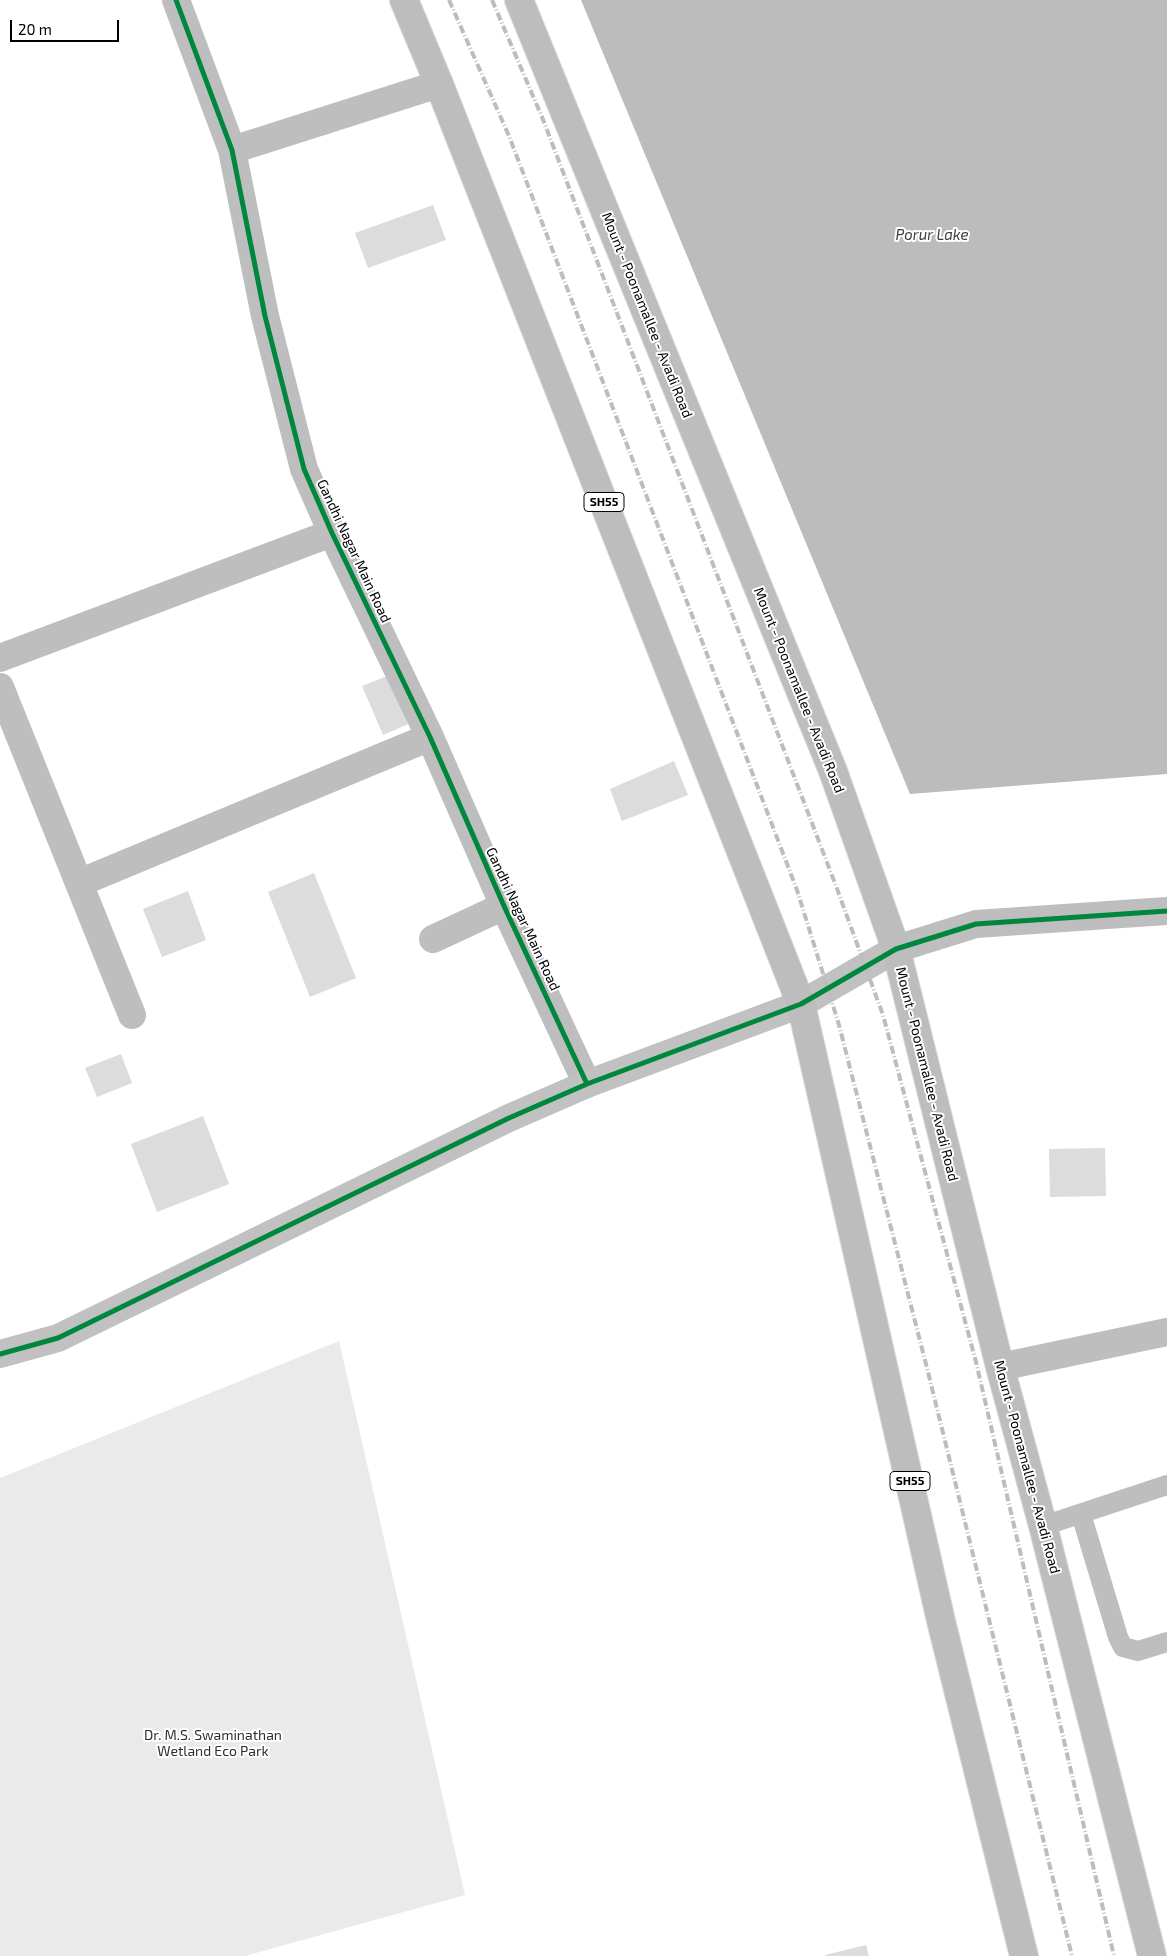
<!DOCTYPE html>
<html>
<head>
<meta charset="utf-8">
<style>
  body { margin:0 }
  #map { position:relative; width:1167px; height:1956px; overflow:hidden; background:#fff; font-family:"Exo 2",sans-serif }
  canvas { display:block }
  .scale { position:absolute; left:10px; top:20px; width:109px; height:22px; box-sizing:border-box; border:2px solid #000; border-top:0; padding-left:6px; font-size:15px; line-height:18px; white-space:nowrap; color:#000; -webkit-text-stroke:4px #fff; paint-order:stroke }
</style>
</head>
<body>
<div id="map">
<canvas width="1167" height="1956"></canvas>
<div class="scale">20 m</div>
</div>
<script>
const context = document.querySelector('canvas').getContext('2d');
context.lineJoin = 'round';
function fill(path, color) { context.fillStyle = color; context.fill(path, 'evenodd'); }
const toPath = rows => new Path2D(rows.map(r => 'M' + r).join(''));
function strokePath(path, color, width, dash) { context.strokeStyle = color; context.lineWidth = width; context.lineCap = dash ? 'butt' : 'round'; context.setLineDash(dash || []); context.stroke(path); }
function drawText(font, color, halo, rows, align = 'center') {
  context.font = font + ' "Exo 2",sans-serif'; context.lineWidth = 4; context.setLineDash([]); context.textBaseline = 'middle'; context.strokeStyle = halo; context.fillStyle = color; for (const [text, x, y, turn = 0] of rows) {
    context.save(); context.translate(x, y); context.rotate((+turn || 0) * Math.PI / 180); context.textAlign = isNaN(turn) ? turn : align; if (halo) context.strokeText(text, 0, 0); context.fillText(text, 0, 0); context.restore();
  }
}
fill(toPath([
  [339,1341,465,1895,245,1956,0,1956,0,1478]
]), '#eaeaea');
fill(toPath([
  [581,0,1167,0,1167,774,910,794]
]), '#bcbcbc');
fill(toPath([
  [433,205,446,240,368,268,355,233],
  [392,674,413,722,383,735,362,686],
  [674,761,688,795,622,821,610,789],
  [314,873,356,978,310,997,268,892],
  [188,891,206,940,162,957,143,909],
  [121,1054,132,1083,97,1097,85,1068],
  [203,1116,229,1184,157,1212,131,1144],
  [1105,1148,1106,1196,1050,1197,1049,1149],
  [866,1945,869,1956,825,1956,825,1955]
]), '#dcdcdc');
const primary = toPath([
  [404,0,439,84,801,1004,941,1621,1024,1956],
  [519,0,833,771,896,949,1000,1367,1043,1526,1152,1956]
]);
strokePath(primary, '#dbdbdb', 30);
strokePath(toPath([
  [1081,1514,1118,1637,1123,1647,1138,1651,1167,1642],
  [1043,1526,1167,1485]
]), '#bebebe', 20);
strokePath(toPath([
  [176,0,232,150,265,316,304,469,332,533,430,737,504,906,587,1084],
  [232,150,439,84],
  [0,658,332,533],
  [0,687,132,1015],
  [79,883,430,737],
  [433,939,504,906],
  [896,949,976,924,1167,911],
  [1000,1367,1167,1332]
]), '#bebebe', 28);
strokePath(toPath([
  [0,1354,58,1338,509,1118,587,1084,801,1004,896,949]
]), '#c1c1c1', 28);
strokePath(primary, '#bdbdbd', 28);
strokePath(toPath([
  [449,0,509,136,797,890,839,1025,928,1372,1072,1956],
  [492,0,542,117,836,886,883,1015,976,1362,1114,1956]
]), '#bdbdbd', 4, [8, 2.5, 1, 2.5]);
strokePath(toPath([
  [176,0,232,150,265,316,304,469,332,533,430,737,504,906,587,1084],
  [0,1354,58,1338,509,1118,587,1084,801,1004,896,949,976,924,1167,911]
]), '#00873e', 5);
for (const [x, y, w] of [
  [604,502,40],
  [910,1481,40]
]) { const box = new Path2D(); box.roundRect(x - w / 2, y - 9.5, w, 19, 4); context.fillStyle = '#fff'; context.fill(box); strokePath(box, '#000', 1); }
drawText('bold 12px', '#000', null, [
  ["SH55",604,502],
  ["SH55",910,1481]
]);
drawText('14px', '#000', '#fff', [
  ["Mount - Poonamallee - Avadi Road",647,315,68],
  ["Gandhi Nagar Main Road",354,551,65],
  ["Mount - Poonamallee - Avadi Road",799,690,68],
  ["Gandhi Nagar Main Road",523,919,65],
  ["Mount - Poonamallee - Avadi Road",927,1074,76],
  ["Mount - Poonamallee - Avadi Road",1027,1467,75]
]);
drawText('14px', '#2f2f2f', '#fff', [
  ["Dr. M.S. Swaminathan",213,1735],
  ["Wetland Eco Park",213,1751]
]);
drawText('italic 15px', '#404040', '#fff', [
  ["Porur Lake",932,235]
]);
</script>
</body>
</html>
